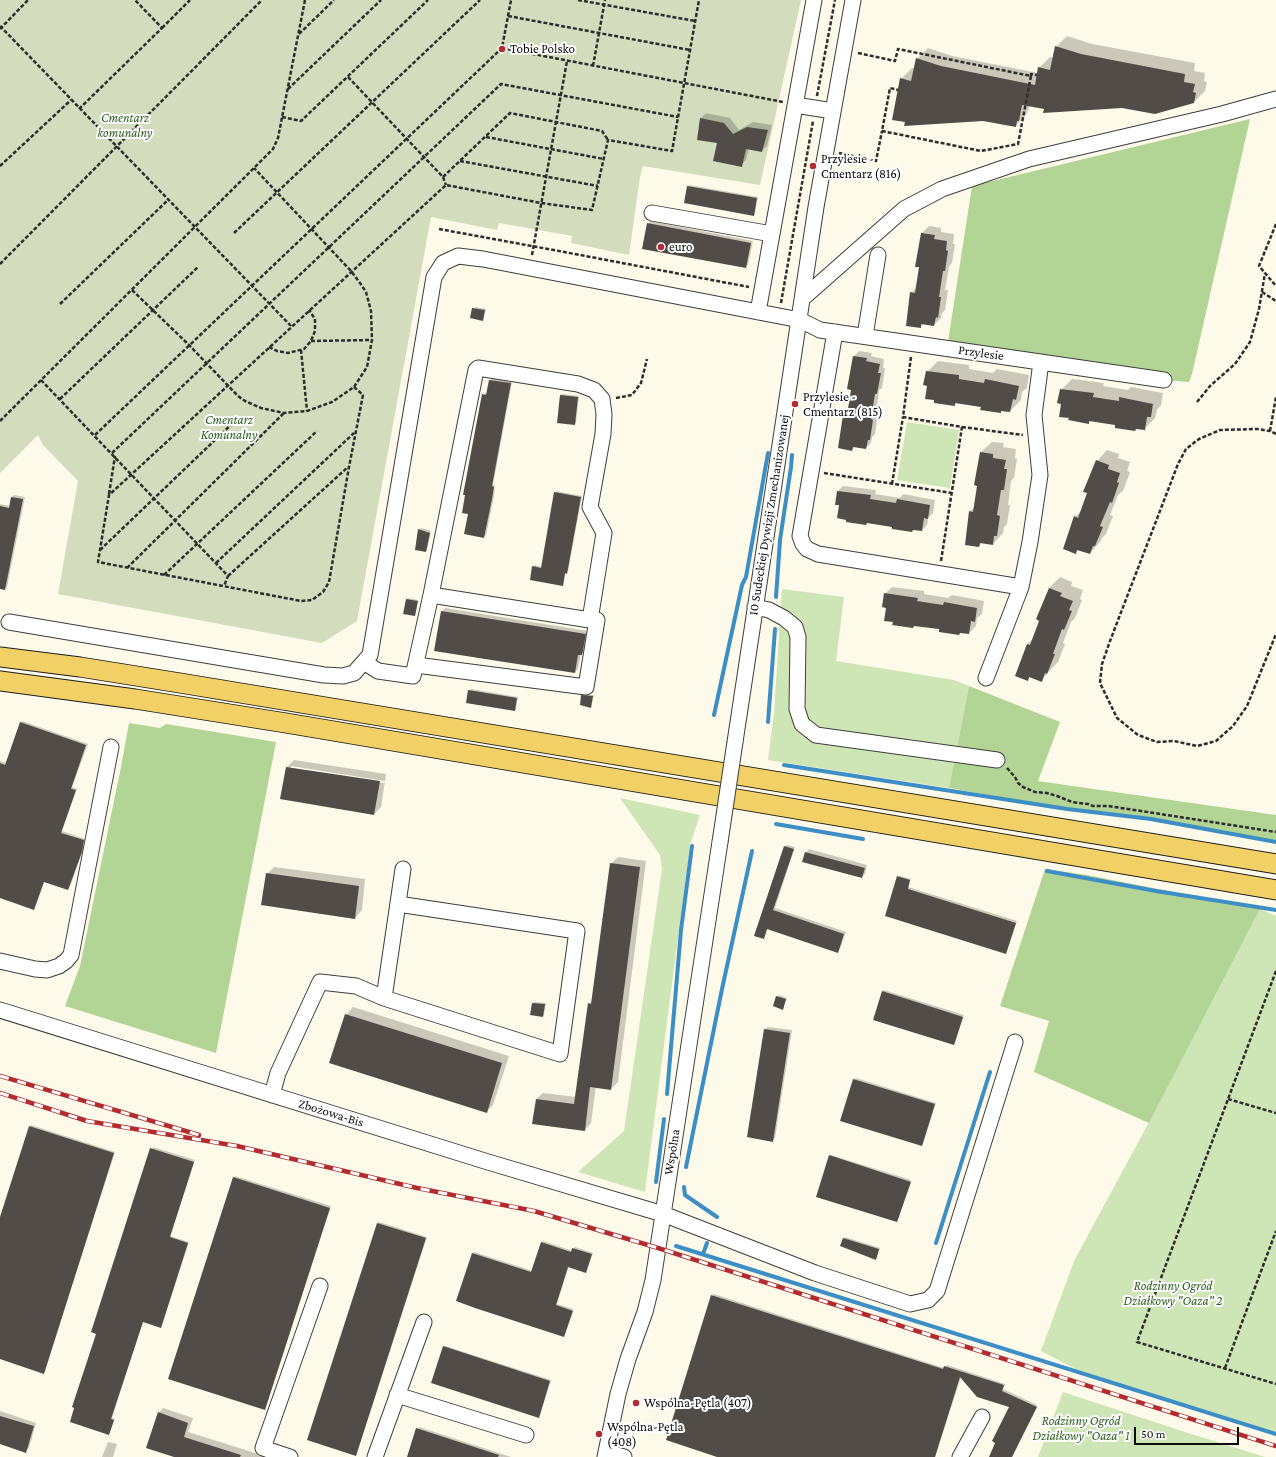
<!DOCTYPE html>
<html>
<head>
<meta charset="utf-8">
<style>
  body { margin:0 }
  #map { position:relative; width:1276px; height:1457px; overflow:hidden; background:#fefae9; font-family:"Crimson Pro",serif }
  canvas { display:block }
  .scale { position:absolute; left:1134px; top:1427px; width:105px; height:18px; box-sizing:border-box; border:2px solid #0b0b0b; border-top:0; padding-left:5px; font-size:12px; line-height:14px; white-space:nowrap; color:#0b0b0b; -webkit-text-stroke:3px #fff; paint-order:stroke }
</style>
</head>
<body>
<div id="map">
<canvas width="1276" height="1457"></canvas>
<div class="scale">50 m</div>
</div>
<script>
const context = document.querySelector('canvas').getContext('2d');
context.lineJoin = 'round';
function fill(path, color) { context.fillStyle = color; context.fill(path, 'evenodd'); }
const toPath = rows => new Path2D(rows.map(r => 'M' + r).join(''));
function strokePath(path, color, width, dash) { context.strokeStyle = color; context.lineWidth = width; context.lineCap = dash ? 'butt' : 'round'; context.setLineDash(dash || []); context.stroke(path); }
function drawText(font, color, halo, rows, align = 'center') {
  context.font = font + ' "Crimson Pro",serif'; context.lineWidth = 4; context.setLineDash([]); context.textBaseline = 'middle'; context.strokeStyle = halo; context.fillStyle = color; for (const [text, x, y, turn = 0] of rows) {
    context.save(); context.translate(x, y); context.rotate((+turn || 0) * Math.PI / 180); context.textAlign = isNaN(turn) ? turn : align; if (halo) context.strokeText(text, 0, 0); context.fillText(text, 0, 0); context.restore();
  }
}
fill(toPath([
  [907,422,959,430,950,488,897,480],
  [782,589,844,597,836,661,954,680,969,686,949,788,768,760,774,713],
  [620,798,700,815,690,845,645,1192,578,1172,624,1131,662,869,660,855],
  [1260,909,1276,916,1276,1433,1091,1377,1041,1351,1074,1261,1155,1111],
  [1063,1392,1182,1431,1265,1457,1038,1457]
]), '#cee5b6');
fill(toPath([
  [1250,119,1192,374,1189,382,1164,380,947,348,972,186],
  [969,686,1060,722,1038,781,1276,815,1276,843,1101,812,1026,802,949,788],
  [129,723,160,728,166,724,276,742,216,1053,65,1006,80,966,121,767],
  [1045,869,1087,875,1260,909,1149,1123,1034,1072,1049,1021,1000,1006]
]), '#b2d596');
fill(toPath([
  [0,0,801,0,760,185,643,166,640,177,629,255,571,243,572,236,499,223,497,230,431,217,357,621,322,643,58,594,78,481,43,445,38,435,0,473]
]), '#d3ddbd');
fill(toPath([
  [1067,36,1092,44,1195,63,1194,71,1205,73,1204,81,1207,82,1205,91,1194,102,1122,107,1046,108,1030,105,1026,115,1015,126,901,79,912,68,915,69,917,59,928,48,952,56,1038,73,1039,68,1050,57,1054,58,1056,47],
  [706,113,730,118,739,130,753,122,772,125,767,146,761,151,749,148,746,160,741,165,718,143,700,119],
  [689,185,758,197,755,213,754,215,685,202,688,186],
  [650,221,753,241,748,265,746,267,648,224],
  [929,226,941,228,941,232,954,234,953,244,955,244,952,263,949,266,945,290,948,290,945,310,942,313,941,318,934,325,924,324,920,327,911,293,916,288,920,266,922,233],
  [475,307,486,309,483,320,472,317],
  [859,351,872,353,871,356,884,359,883,368,885,368,882,388,879,390,876,414,878,415,875,434,872,437,871,443,866,448,855,446,852,450,844,415,848,410,852,389,854,356],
  [938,361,969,365,969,369,993,373,997,369,1029,375,1027,388,1022,392,1021,400,1010,411,1003,410,1000,412,982,407,956,403,954,405,929,385,927,372],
  [492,378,512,382,493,485,495,485,494,496,486,535,484,537,469,513,466,495,483,395,485,393,488,393,490,380],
  [1072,379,1104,383,1103,386,1128,390,1131,387,1163,393,1161,405,1157,410,1155,418,1144,429,1091,420,1089,423,1070,417,1062,403,1061,390],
  [562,394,579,396,576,423,575,424,560,395],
  [992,442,1004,443,1003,447,1016,449,1015,458,1017,459,1014,478,1011,481,1008,505,1010,505,1007,524,1004,527,1003,533,993,544,982,542,979,546,970,511,975,507,981,452],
  [1107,450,1119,454,1118,458,1130,462,1127,471,1130,472,1123,491,1118,495,1110,515,1113,516,1106,534,1102,538,1100,542,1090,553,1079,549,1076,552,1075,517,1082,510,1088,493,1097,461],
  [843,486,876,490,875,494,900,498,903,494,935,500,933,513,928,518,927,525,922,530,914,529,912,531,893,526,868,522,866,524,840,504,838,491],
  [556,491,582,496,568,571,566,572,563,585,533,567,535,565,542,567,555,493],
  [14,495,25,497,7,587,5,589,0,588,0,504,10,506,12,497],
  [421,528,431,531,427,550,426,551,419,530],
  [1060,577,1072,582,1071,586,1083,590,1080,599,1082,600,1075,618,1071,622,1063,643,1065,644,1058,662,1041,680,1031,676,1028,679,1017,675,1027,644,1034,638,1040,620,1049,588],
  [892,587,924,591,924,594,948,598,952,595,984,601,982,614,977,618,976,626,969,633,961,632,959,634,940,629,894,621,887,607,885,594],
  [408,598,418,600,415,615,407,599],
  [445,608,588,631,585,651,581,654,578,669,575,672,442,611],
  [471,689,518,697,516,708,515,710,469,690],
  [583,694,594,695,591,707,582,696],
  [22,721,88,744,72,787,77,789,62,831,85,839,83,849,70,887,68,889,44,881,33,909,0,897,0,761,6,763],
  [294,760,386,774,381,807,374,814,281,799,287,767],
  [291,766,385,781,384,783,291,768],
  [787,845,795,847,775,908,846,932,840,949,838,951,768,928,763,938,784,847],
  [809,849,867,865,865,874,862,877,806,853],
  [618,857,646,861,618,1082,611,1089,596,1086,591,1123,585,1130,536,1099,543,1093,576,1097,589,1004,593,1000,611,864],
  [274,867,365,879,362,910,355,918,267,874],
  [899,876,911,879,908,887,1017,921,1007,951,1006,953,886,915],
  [884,990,964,1015,955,1043,954,1044,882,992],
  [779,995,787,998,783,1008,777,997],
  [534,1002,546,1003,544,1015,543,1016,531,1014],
  [353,1007,509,1056,493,1105,486,1112,346,1015],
  [768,1027,792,1030,775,1138,772,1141,765,1029],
  [856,1078,936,1103,923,1144,922,1145,854,1079],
  [31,1125,115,1152,44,1372,0,1358,0,1220],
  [153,1147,195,1160,170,1236,189,1242,162,1325,161,1327,143,1321,112,1418,115,1419,109,1434,97,1333,93,1332],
  [831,1155,911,1180,898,1220,897,1221,830,1156],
  [235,1176,331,1206,265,1409,234,1177],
  [379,1222,427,1237,356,1455,378,1223],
  [845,1237,880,1248,877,1257,841,1245],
  [543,1241,573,1251,575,1247,593,1253,586,1272,569,1266,557,1304,573,1309,564,1336,473,1254,474,1252,533,1271],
  [714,1294,944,1368,947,1365,1005,1384,1003,1389,1037,1405,1012,1457,990,1457,1010,1407,961,1377,935,1457,721,1457,712,1296],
  [445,1346,551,1380,540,1415,539,1417,444,1347],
  [163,1408,193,1418,188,1432,268,1457,174,1457,159,1413],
  [0,1411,36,1423,29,1448,25,1451,0,1443],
  [419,1427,511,1457,408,1457],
  [108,1442,117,1444,113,1457,102,1457]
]), '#0003');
strokePath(toPath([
  [776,597,780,540,791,467,792,455],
  [714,715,742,585,746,577,768,453],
  [768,722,775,629],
  [784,765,1067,809,1151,819,1276,842],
  [776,824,863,839],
  [1047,871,1156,891,1276,910],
  [667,1094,681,930,692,846],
  [686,1167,722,989,752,851],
  [656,1182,664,1119],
  [684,1187,685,1195,717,1217],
  [936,1243,990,1072],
  [676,1246,1276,1434],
  [703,1254,707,1243]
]), '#3c8ec5', 4);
fill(toPath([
  [1055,46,1081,54,1185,74,1184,82,1195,84,1193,92,1196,93,1194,103,1155,114,1122,108,1043,113,1044,109,1022,105,1019,121,1017,121,1016,127,983,121,904,126,905,122,892,120,900,78,911,81,916,58,941,66,1035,85,1038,67,1050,70],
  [700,118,724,123,733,134,747,127,768,130,762,152,746,149,742,167,713,161,717,143,697,140],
  [687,186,757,198,754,216,684,203],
  [647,223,751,243,746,268,642,249],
  [921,233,935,235,934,239,947,241,946,250,948,251,945,271,943,271,939,297,941,297,938,318,936,317,934,326,921,324,921,328,906,326,910,292,915,293,919,267,915,267],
  [472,308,485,310,483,321,470,318],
  [853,356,867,358,866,361,880,364,878,373,881,373,877,394,875,394,871,419,873,420,870,440,868,440,866,449,853,447,852,451,838,448,843,415,847,415,851,390,847,389],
  [926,371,959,375,959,379,984,383,985,379,1019,386,1016,400,1013,399,1010,412,1001,411,1001,413,980,410,981,407,955,403,955,406,934,403,934,400,925,399,927,386,923,385],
  [489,380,511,383,492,486,494,487,492,499,484,538,464,534,468,514,462,513,465,495,463,495,482,394,486,395],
  [1060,389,1094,393,1093,397,1119,401,1119,397,1153,404,1151,417,1147,417,1145,430,1136,429,1135,431,1115,428,1115,425,1089,421,1089,424,1068,420,1069,418,1059,417,1061,404,1057,403],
  [560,395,578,397,575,425,557,423],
  [980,452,993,454,993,458,1006,460,1004,469,1007,469,1004,490,1001,490,997,515,1000,516,997,536,994,536,993,545,980,543,979,547,965,545,969,511,973,512,977,486,974,485],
  [1096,460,1109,465,1108,469,1120,473,1117,482,1119,483,1112,503,1110,502,1100,526,1103,527,1095,546,1093,546,1090,554,1077,550,1076,554,1063,549,1074,516,1078,518,1087,493,1083,492],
  [837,491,871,495,870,499,896,503,897,499,930,505,928,519,924,518,922,531,913,530,912,532,892,529,892,527,867,523,866,525,846,522,846,520,837,518,839,505,835,505],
  [554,492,581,497,567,574,565,573,563,586,530,580,532,566,541,568],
  [11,497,23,499,5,590,0,589,0,506,9,508],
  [418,529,430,533,426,552,415,550],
  [1049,588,1062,593,1060,596,1073,601,1069,610,1072,611,1064,630,1062,629,1053,654,1055,654,1047,674,1045,673,1042,682,1029,677,1028,681,1015,676,1027,644,1030,645,1039,621,1036,619],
  [884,593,918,598,917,601,943,605,944,602,977,608,975,622,971,621,969,634,960,633,959,635,939,632,939,629,914,626,913,628,892,625,893,622,884,621,886,608,882,607],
  [406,599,418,601,415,616,403,614],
  [441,611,586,634,582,655,578,655,575,673,434,651],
  [468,690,517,698,515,711,466,703],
  [581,695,593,696,591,708,580,705],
  [20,722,86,745,71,789,76,790,61,833,84,840,82,852,68,890,44,882,34,910,0,898,0,763,5,765],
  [286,767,380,781,374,815,280,799],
  [784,846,794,849,773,910,844,934,838,953,767,929,764,939,754,936],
  [805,852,865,868,862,878,802,862],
  [610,863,640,867,611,1090,590,1087,585,1131,532,1124,536,1099,574,1104,588,1003,591,1004],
  [266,873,359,886,355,919,261,905],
  [897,876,910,880,908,889,1016,923,1006,954,885,916],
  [882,991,963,1017,954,1045,873,1020],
  [776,996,786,999,783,1010,773,1006],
  [532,1003,545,1004,543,1017,530,1015],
  [345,1014,502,1063,487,1113,329,1063],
  [764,1029,790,1033,773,1142,747,1137],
  [853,1079,935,1104,922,1146,840,1121],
  [29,1126,114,1153,44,1374,0,1359,0,1217],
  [150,1148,194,1162,170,1237,188,1243,161,1328,143,1322,111,1419,114,1420,109,1435,70,1422,74,1408,72,1407,96,1334,91,1332],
  [829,1155,911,1182,897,1222,816,1197],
  [233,1177,330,1208,265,1410,168,1379],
  [377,1223,426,1238,356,1456,307,1440],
  [843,1238,879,1249,876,1260,840,1246],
  [541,1242,571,1252,572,1248,592,1254,586,1273,568,1267,556,1305,573,1311,564,1337,475,1308,456,1301,472,1253,531,1272],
  [711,1295,943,1369,944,1366,1004,1385,1002,1391,1037,1407,1012,1457,989,1457,995,1443,992,1441,1009,1407,977,1397,960,1377,935,1457,717,1457,666,1440],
  [443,1346,550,1381,539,1418,431,1383],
  [158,1412,188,1423,184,1437,241,1455,240,1457,174,1457,146,1448],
  [0,1416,34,1426,26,1453,0,1444],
  [416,1428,499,1455,498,1457,407,1457]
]), '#524c48');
const minor = toPath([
  [795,105,833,111],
  [652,213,772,234],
  [802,299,904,209,942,189,1029,159,1222,114,1276,99],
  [758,312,814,0],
  [835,332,800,536,803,544,807,549,818,554,1021,587,1030,542,1040,475,1034,415,1041,362],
  [865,336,878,255],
  [755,607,769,610,784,618,795,627,798,637,797,709,802,724,816,735,997,760],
  [9,622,324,675,343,676,354,673,370,655,434,277,443,263,458,256,483,259,800,320,820,330,1164,380],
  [364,662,378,671,413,676,431,595,476,370,478,368,578,384,594,390,602,399,604,414,603,434,590,507,604,533,590,620,431,595],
  [416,665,586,687,597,620,590,620],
  [986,678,1021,587],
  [735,742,816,207,853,0],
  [398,904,577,931,560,1054,384,998,403,869],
  [0,961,35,969,47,970,59,966,66,961,71,955,111,747],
  [0,1010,488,1162,663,1214,815,1273,910,1304,928,1300,937,1291,1015,1042],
  [272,1095,278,1073,320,982,356,986,384,998],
  [397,1395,526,1435],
  [606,1452,624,1457],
  [290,1457,263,1448,320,1286],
  [375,1457,424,1322],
  [605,1457,618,1394,628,1359,645,1312,653,1280,720,842],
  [960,1457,982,1417]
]);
const major = toPath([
  [0,657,80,667,180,683,1276,864],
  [0,681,135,699,286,723,1276,890]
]);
strokePath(minor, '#3e3e3e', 17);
strokePath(major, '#1c1c1c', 21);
strokePath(toPath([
  [578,0,695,21],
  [508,16,690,50],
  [0,26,291,326],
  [162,28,190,0],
  [0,29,28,0],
  [299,34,334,0],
  [502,48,783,102],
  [858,53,895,61,898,49,1031,76,1018,144,981,151,882,131,890,88,898,90],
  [593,66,605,0],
  [1031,76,1031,74,1037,75],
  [348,77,443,177,446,185],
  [288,89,381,0],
  [817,96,835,0],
  [79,109,162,28,135,0],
  [282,117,301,121,428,0],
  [486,137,604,159],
  [839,153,876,161,882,131],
  [460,161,598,186],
  [0,166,71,100],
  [443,177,510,113,602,131,608,140],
  [1276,224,1259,266,1276,286],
  [439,229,559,251,749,287],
  [234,233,480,0],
  [532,255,567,61],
  [0,264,262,0],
  [132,290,189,345,238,396,245,401,261,408,284,413,307,411,332,402,354,387,367,367,372,340,371,311,366,292,360,283,351,271,254,168],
  [1262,292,1276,301],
  [781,303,813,121],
  [60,304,169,199],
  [311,341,372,340],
  [269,347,277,351,288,353,304,349,311,341,315,331,315,319,309,310],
  [301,350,307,411],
  [911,357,903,417,962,427,941,561],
  [41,380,228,576,224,586],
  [354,387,363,395,349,467,329,582,323,592,312,600,301,601,98,562,109,495,446,185,541,203,592,210,608,140,672,151,699,0],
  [616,398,632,395,641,383,647,359],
  [60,399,198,267],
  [1197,402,1210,386,1235,364,1250,342,1259,309,1265,273],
  [0,421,273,149,278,138,305,0],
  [962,427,1023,435],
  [1270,431,1276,397],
  [1276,434,1270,431,1257,429,1220,430,1199,439,1186,449,1178,464,1110,641,1102,664,1100,683,1117,718,1138,735,1157,742,1174,741,1197,746,1216,741,1233,726,1247,706,1276,634],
  [95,435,502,48,511,0],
  [112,453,501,84,678,117],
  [824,473,952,493],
  [892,484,903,417],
  [109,494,115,456],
  [100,550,237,419],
  [216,563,354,433],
  [127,568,284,413],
  [164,575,317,431],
  [228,576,348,467],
  [1007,768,1015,777,1018,783,1023,787,1035,792,1047,793,1057,796,1072,802,1088,804,1093,806,1108,806,1141,811,1276,832],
  [1276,971,1137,1342,1276,1384],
  [1228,1099,1276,1113],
  [1225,1368,1276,1231]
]), '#2d2d2d', 2.5, [4, 2]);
strokePath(minor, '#fff', 15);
strokePath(major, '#f1d066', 19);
const rail = toPath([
  [0,1076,199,1135],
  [0,1093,87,1121,237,1146,417,1188,534,1211,658,1248,1276,1446]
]);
strokePath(rail, '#b22b31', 4.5);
strokePath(rail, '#fff', 3, [9]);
const minorBridge = toPath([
  [720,842,735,742]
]);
strokePath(minorBridge, '#3e3e3e', 17, []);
strokePath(minorBridge, '#fff', 15);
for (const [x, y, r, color] of [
  [502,49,4,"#b22b31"],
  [813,166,4,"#b22b31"],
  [661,247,4,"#b22b31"],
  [795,404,4,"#b22b31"],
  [636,1403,4,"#b22b31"],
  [599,1434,4,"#b22b31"]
]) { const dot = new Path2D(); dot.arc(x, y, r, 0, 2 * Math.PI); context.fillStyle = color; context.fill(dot); strokePath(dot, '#fff', 1.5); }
drawText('13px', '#0b0b0b', '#fff', [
  ["Tobie Polsko",510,49],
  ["Przylesie -",821,159],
  ["Cmentarz (816)",821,174],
  ["euro",669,247],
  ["Przylesie -",803,397],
  ["Cmentarz (815)",803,412],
  ["Wspólna-Pętla (407)",644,1403],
  ["Wspólna-Pętla",607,1427],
  ["(408)",607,1442]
], 'left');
drawText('italic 13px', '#2c5e1f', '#fff', [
  ["Cmentarz",125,118],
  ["komunalny",125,133],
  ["Cmentarz",229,420],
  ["Komunalny",229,435],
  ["Rodzinny Ogród",1173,1286],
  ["Działkowy \"Oaza\" 2",1173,1301],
  ["Rodzinny Ogród",1081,1421],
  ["Działkowy \"Oaza\" 1",1081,1436]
]);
drawText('13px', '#0b0b0b', '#fff', [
  ["Przylesie",981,353,8],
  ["10 Sudeckiej Dywizji Zmechanizowanej",769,515,-81],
  ["Zbożowa-Bis",331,1113,17],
  ["Wspólna",672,1152,-81]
]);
</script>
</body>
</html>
